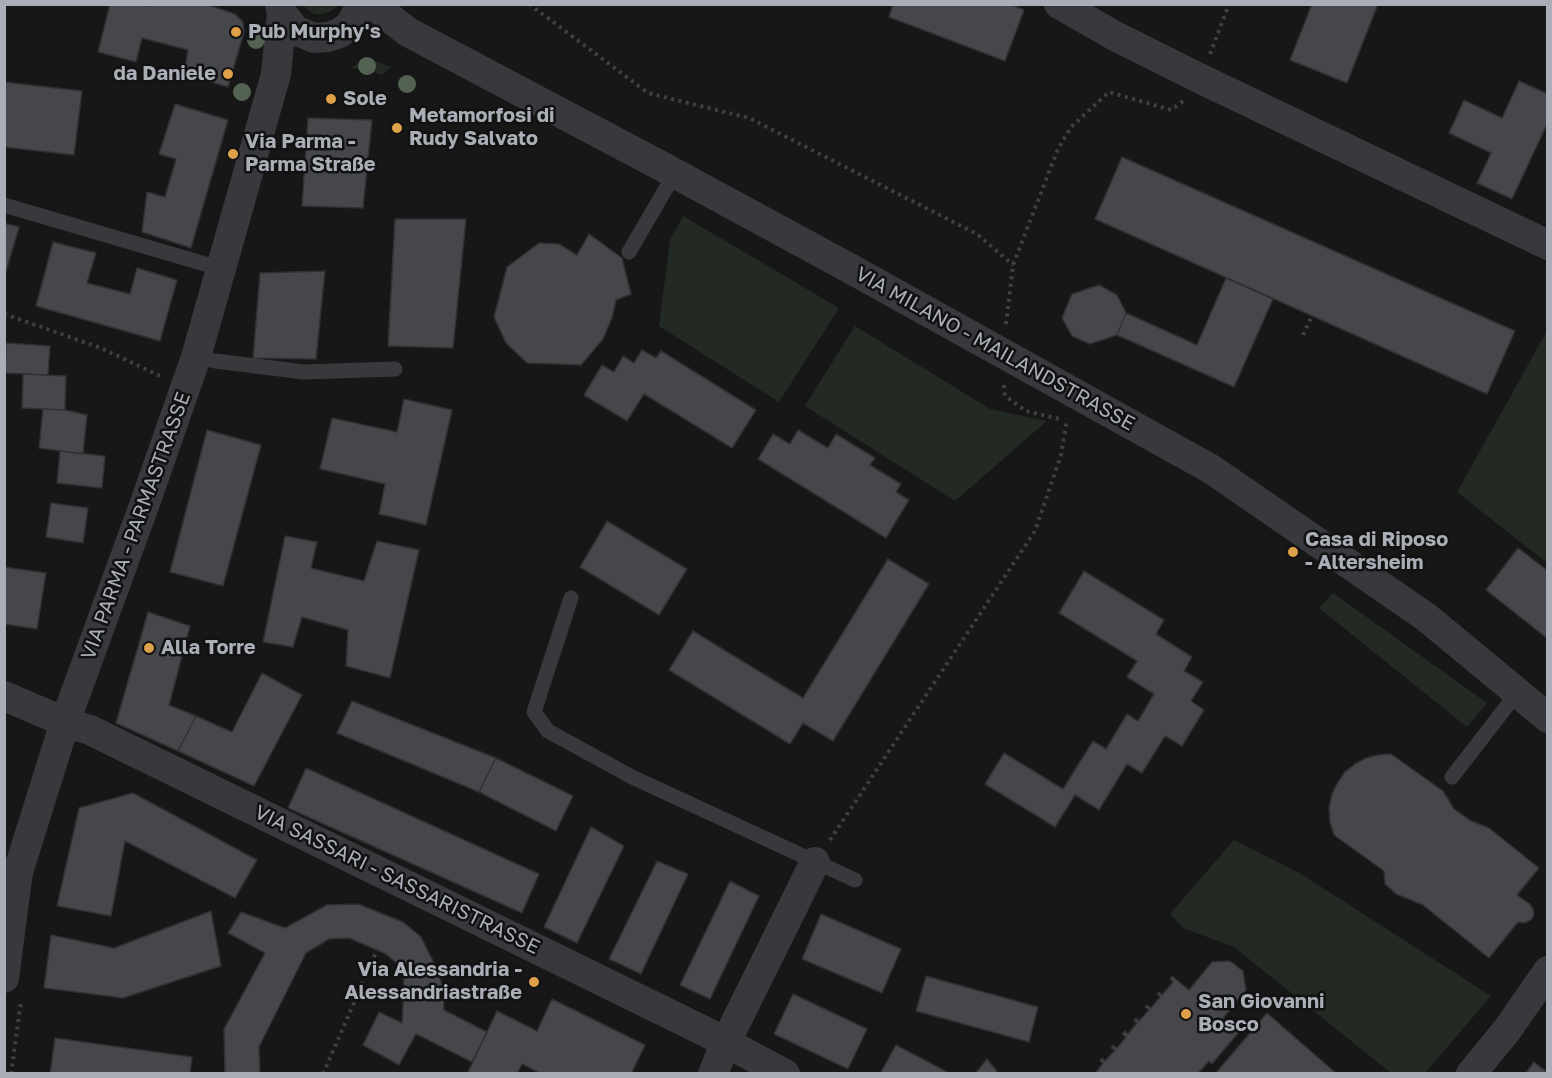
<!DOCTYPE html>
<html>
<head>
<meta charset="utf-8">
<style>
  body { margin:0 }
  #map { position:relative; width:1552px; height:1078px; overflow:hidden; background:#171718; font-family:"Golos Text",sans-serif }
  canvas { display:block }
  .frame { position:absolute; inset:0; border:6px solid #aaafb7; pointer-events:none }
</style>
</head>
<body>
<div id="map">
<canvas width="1552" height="1078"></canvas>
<div class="frame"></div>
</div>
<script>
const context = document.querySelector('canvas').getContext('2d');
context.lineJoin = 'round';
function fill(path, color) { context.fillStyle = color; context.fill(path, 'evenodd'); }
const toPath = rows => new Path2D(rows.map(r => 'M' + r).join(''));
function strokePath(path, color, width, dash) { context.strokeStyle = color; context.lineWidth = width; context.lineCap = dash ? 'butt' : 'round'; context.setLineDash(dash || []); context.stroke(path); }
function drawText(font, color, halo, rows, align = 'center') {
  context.font = font + ' "Golos Text",sans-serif'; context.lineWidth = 5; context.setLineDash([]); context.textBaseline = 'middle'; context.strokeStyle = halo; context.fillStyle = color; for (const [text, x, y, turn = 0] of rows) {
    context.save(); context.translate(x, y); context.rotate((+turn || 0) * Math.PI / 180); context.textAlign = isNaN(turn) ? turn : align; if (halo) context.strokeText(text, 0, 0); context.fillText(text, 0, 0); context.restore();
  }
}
fill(toPath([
  [303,5,338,5,334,9,329,12,322,14,315,14,309,11],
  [369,59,391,67,382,75,365,69,350,68],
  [683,216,839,308,779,402,659,326,670,240],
  [855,326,990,409,1047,421,955,501,805,406],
  [1547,331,1547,563,1457,492],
  [1333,593,1487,703,1467,727,1319,608],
  [1234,840,1301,874,1491,996,1425,1073,1391,1073,1234,947,1183,928,1170,914]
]), '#232a24');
const building = toPath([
  [110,4,140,4,146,6,146,4,205,4,235,14,243,22,244,32,228,87,184,74,188,50,142,38,136,62,98,52,110,4],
  [893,4,1010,4,1024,10,1005,61,889,17,893,4],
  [1312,4,1378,4,1347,83,1290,60,1312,4],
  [1519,81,1548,94,1548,122,1512,199,1477,183,1491,153,1449,133,1464,100,1502,118,1519,81],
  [4,82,82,91,74,155,4,147,4,82],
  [175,104,228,120,191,248,142,232,147,192,165,197,176,159,159,154,175,104],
  [308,118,372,120,363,208,302,206,308,118],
  [1122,157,1515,331,1487,394,1095,219,1122,157],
  [395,219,466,219,453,348,388,346,395,219],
  [4,223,19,227,4,279,4,223],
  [589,234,622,258,631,294,616,300,612,318,603,339,581,365,527,363,506,343,494,317,507,267,539,243,559,244,577,255,589,234],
  [53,242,96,253,87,283,130,294,137,268,177,280,160,341,36,306,53,242],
  [325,271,316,359,253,358,260,273,325,271],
  [1226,278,1273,299,1234,387,1117,335,1126,313,1197,345,1226,278],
  [1099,285,1117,295,1126,313,1117,335,1090,344,1072,336,1062,318,1072,294,1099,285],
  [6,343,50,346,48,375,5,373,6,343],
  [642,350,656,358,661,351,756,410,732,448,644,394,627,421,584,395,602,365,614,372,623,356,634,363,642,350],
  [23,374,66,376,65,410,22,408,23,374],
  [404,399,452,410,426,525,379,514,385,484,320,469,332,418,397,432,404,399],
  [43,409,65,410,87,415,83,454,39,448,43,409],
  [207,430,261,445,223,586,170,572,207,430],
  [798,430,828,448,836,434,875,458,870,465,901,484,896,492,909,500,886,538,758,459,773,434,790,444,798,430],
  [60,451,105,456,102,488,57,483,60,451],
  [51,503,88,508,83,543,46,537,51,503],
  [607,521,687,569,659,615,580,567,607,521],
  [285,536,317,542,311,568,364,581,377,541,419,550,390,678,346,666,348,630,302,617,293,647,263,642,285,536],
  [1518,548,1548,571,1548,639,1486,590,1518,548],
  [888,559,929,584,833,741,803,723,790,744,669,670,693,631,803,698,888,559],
  [4,567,46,573,37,629,4,624,4,567],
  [1084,571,1164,620,1156,634,1192,657,1184,671,1203,682,1191,701,1204,710,1182,746,1165,736,1142,773,1127,764,1099,810,1075,795,1055,827,985,784,1004,753,1063,789,1093,741,1106,749,1127,714,1138,721,1154,694,1127,677,1137,661,1059,613,1084,571],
  [148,612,190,626,169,705,196,716,178,751,116,723,148,612],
  [262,673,302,695,254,786,178,751,196,716,232,732,262,673],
  [352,701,496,758,479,792,337,733,352,701],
  [1391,754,1443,791,1454,809,1471,821,1489,828,1539,868,1517,895,1530,904,1533,909,1534,914,1532,919,1525,923,1518,922,1489,958,1423,905,1396,894,1385,884,1384,871,1334,835,1330,822,1329,808,1332,794,1338,782,1345,772,1355,764,1366,758,1378,755,1391,754],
  [496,758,573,796,556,831,479,792,496,758],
  [306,768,539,874,522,913,288,808,306,768],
  [133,793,257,860,235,898,125,841,111,916,57,906,79,808,133,793],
  [591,827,624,846,577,943,544,927,591,827],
  [657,861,688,874,641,974,609,959,657,861],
  [730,881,759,896,710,999,680,985,730,881],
  [358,904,403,922,421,937,435,965,443,987,444,1010,487,1032,472,1062,416,1034,399,1065,363,1045,379,1012,402,1023,404,988,403,969,386,954,349,938,329,939,306,953,259,1047,260,1074,225,1074,224,1029,265,953,228,933,241,912,285,928,327,905,358,904],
  [211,911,221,966,123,998,44,988,51,935,114,948,211,911],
  [821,914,901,949,882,993,802,959,821,914],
  [1230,961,1243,971,1246,990,1223,1018,1239,1032,1212,1064,1209,1061,1199,1072,1201,1074,1095,1074,1103,1063,1100,1061,1102,1058,1105,1061,1115,1050,1111,1048,1113,1045,1117,1048,1126,1037,1122,1034,1125,1031,1128,1034,1137,1023,1134,1021,1136,1018,1139,1021,1149,1010,1145,1007,1147,1005,1151,1008,1160,997,1157,994,1159,992,1162,995,1173,982,1170,979,1172,976,1189,990,1212,962,1230,961],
  [926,976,1038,1007,1029,1042,916,1011,926,976],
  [793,994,867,1029,848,1069,774,1034,793,994],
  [552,999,645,1045,632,1072,636,1074,542,1074,522,1064,517,1074,467,1074,497,1011,537,1031,552,999],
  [1267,1013,1337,1074,1215,1074,1267,1013],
  [55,1038,192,1057,190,1074,50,1074,55,1038],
  [896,1045,951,1074,880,1074,896,1045],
  [987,1059,999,1074,975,1074,987,1059],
  [1534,1062,1548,1073,1548,1074,1525,1074,1534,1062]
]);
fill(building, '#46474b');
strokePath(building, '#313134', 1.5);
strokePath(toPath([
  [529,4,648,93,749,118,977,234,1013,265],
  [1210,54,1229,4],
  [4,314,101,348,160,376],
  [1006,324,1013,265,1058,149,1071,127,1109,92,1171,110,1183,101],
  [1303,335,1312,316],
  [1004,385,1005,396,1026,411,1060,419],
  [830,840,1035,531,1061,455,1067,419],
  [11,1074,21,1001],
  [323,1074,377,950]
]), '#3e4044', 4, [3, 4.5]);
strokePath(toPath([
  [4,205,222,269],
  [629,252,675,173],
  [196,357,215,361,304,372,395,369],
  [571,598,534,712,548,731,632,777,855,880],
  [1452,777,1517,693]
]), '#38393d', 15);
strokePath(toPath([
  [280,4,282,13,295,30,314,38,328,37,340,33,351,24,358,10,359,4],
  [372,4,408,32,665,168,851,269,1211,469,1426,617,1548,718],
  [1059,4,1115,36,1201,79,1548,245],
  [4,696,65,722,90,730,706,1032,785,1074],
  [4,978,18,872,65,722,145,503,196,357,276,74,282,13],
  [713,1074,726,1042,815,862],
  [1471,1074,1507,1030,1548,971]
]), '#38393d', 30);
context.fillStyle = '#536253';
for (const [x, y] of [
  [256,40],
  [367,66],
  [407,84],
  [242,92]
]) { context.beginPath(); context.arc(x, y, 9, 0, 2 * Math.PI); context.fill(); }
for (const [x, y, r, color] of [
  [236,32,6,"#dea14a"],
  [228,74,6,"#dea14a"],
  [331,99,6,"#dea14a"],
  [397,128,6,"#dea14a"],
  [233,154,6,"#dea14a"],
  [1293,552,6,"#dea14a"],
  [149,648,6,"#dea14a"],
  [534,982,6,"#dea14a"],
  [1186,1014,6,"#dea14a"]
]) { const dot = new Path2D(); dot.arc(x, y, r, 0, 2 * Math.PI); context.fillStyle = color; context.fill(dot); strokePath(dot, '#121213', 2); }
drawText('bold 20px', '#aaafb7', '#121213', [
  ["Pub Murphy's",248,32],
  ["da Daniele",216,74,"right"],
  ["Sole",343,99],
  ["Metamorfosi di",409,116],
  ["Rudy Salvato",409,139],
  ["Via Parma -",245,142],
  ["Parma Straße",245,165],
  ["Casa di Riposo",1305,540],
  ["- Altersheim",1305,563],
  ["Alla Torre",161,648],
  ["Via Alessandria -",522,970,"right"],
  ["Alessandriastraße",522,993,"right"],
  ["San Giovanni",1198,1002],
  ["Bosco",1198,1025]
], 'left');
drawText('20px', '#aaafb7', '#121213', [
  ["VIA MILANO - MAILANDSTRASSE",995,349,29],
  ["VIA PARMA - PARMASTRASSE",136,526,-70],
  ["VIA SASSARI - SASSARISTRASSE",397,880,26]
]);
</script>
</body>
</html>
